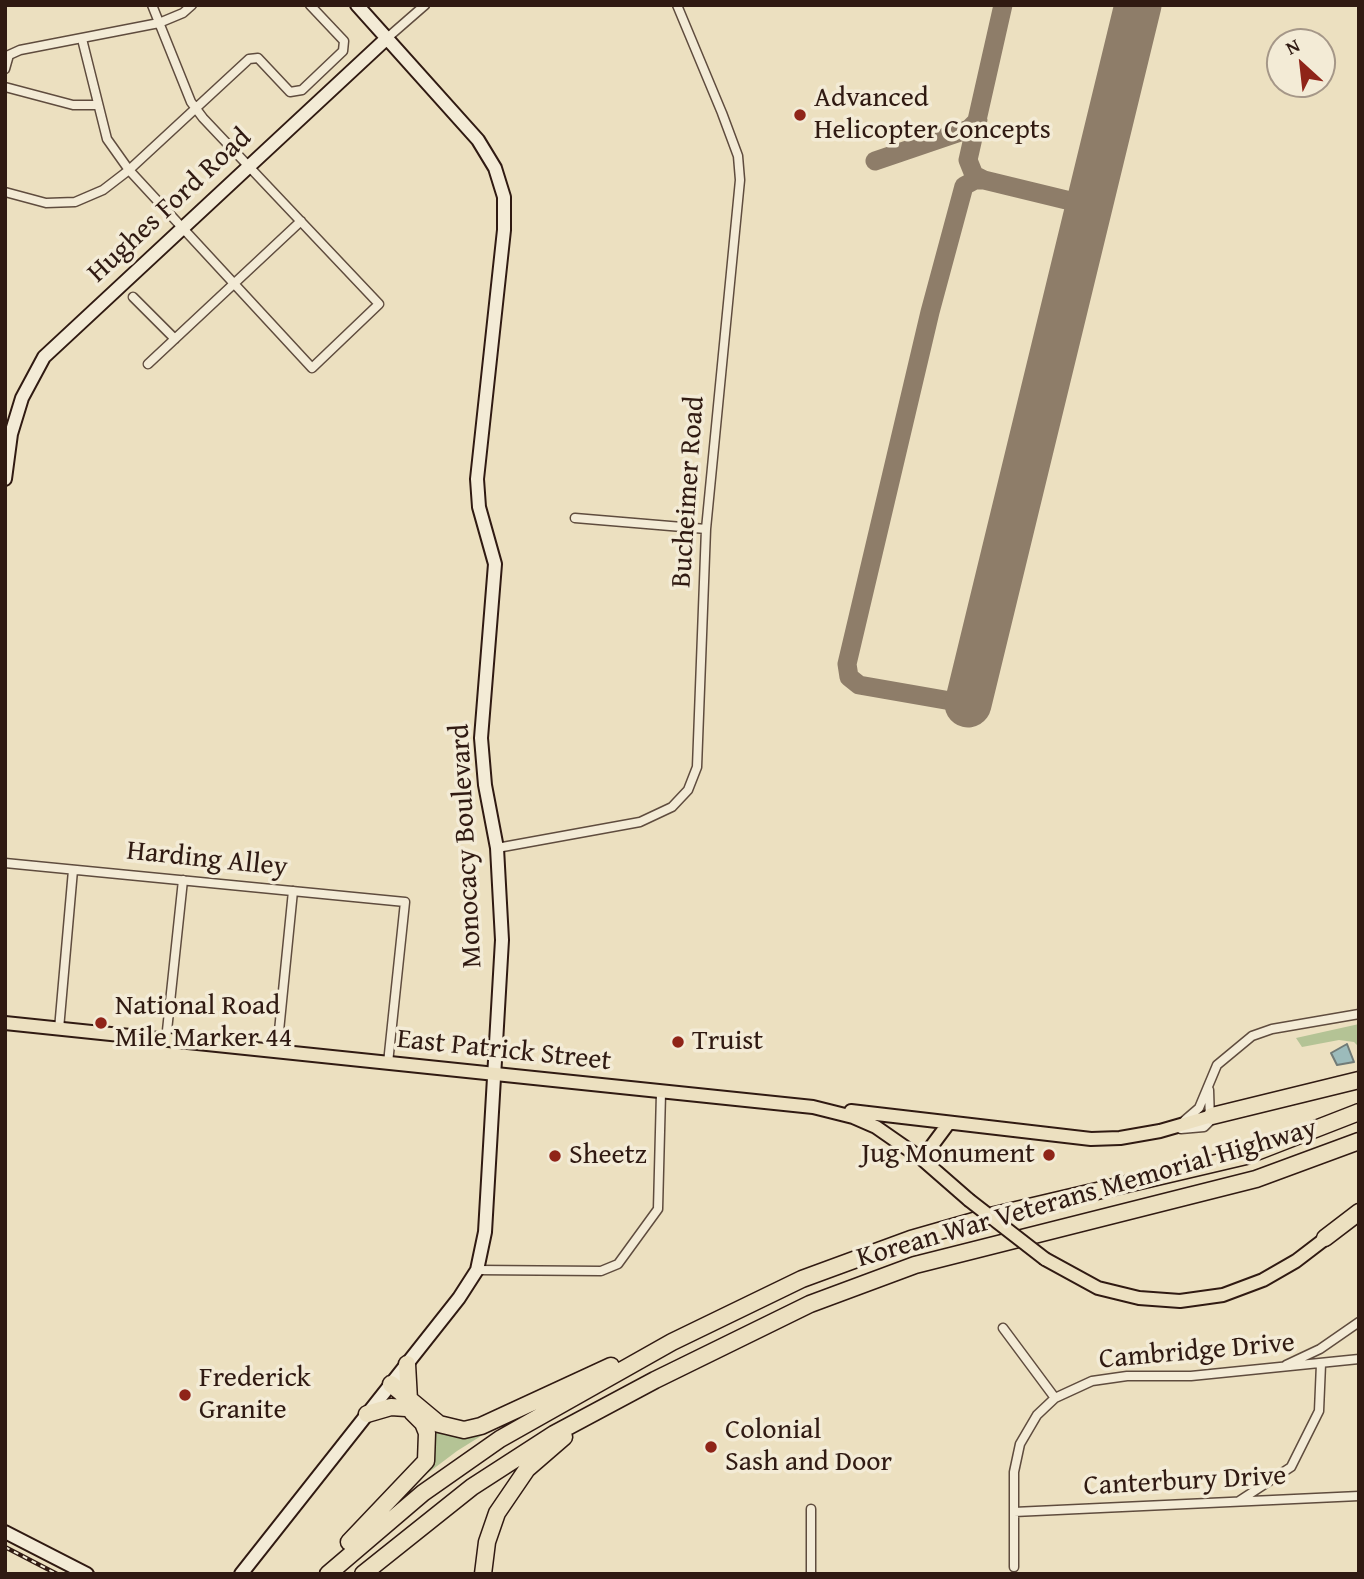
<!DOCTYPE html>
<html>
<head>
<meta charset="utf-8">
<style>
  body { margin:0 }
  #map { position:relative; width:1364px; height:1579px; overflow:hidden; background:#ece0c0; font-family:"Gentium Book Plus",serif }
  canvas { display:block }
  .frame { position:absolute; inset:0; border:7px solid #301a12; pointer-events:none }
  .north { position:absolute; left:1266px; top:28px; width:70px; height:70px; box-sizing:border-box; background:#f3ebd6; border:2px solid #a59788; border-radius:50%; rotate:333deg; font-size:19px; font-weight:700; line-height:28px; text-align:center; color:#301a12 }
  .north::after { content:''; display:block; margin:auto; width:24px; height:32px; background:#8f2418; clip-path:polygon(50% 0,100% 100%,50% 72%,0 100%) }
</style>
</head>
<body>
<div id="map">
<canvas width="1364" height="1579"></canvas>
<div class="frame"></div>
<div class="north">N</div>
</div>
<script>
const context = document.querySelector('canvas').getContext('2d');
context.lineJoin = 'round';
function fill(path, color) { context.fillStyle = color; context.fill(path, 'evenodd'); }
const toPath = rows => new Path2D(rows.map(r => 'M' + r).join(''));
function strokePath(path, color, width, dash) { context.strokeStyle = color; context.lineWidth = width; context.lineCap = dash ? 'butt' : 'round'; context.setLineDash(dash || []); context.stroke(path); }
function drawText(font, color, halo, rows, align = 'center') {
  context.font = font + ' "Gentium Book Plus",serif'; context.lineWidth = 7; context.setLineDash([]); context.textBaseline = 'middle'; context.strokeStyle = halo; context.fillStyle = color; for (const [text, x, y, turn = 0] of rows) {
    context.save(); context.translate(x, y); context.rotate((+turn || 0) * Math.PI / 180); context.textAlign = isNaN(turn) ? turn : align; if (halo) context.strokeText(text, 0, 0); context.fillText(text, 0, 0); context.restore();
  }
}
fill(toPath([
  [1359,1024,1359,1047,1354,1042,1339,1040,1302,1047,1296,1038],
  [513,1416,457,1451,404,1491,420,1475,430,1424,441,1430]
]), '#b4c395');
const water = toPath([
  [1347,1044,1354,1062,1337,1065,1331,1053,1347,1044]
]);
fill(water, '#9cbbbb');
strokePath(water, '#717b77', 2);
strokePath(toPath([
  [875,161,969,129,978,120],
  [984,180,1091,206],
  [968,704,859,685,849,677,847,664,930,312,964,186,975,180,984,180,974,175,968,160,1003,5]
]), '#8e7d69', 19);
strokePath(toPath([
  [968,704,1138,5]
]), '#8e7d69', 47);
const street = toPath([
  [82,39,107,139,129,170,249,59,258,58,290,92,302,90,343,51,344,41,310,5],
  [386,39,425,5],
  [5,69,9,55,20,50,159,23,183,13,192,5],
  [5,87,73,105,97,105],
  [5,192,46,203,75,202,103,190,129,170,312,368,379,304,203,118,191,102,152,5],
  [133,297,175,339],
  [148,364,301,221],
  [575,518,706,529],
  [497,848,640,822,672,807,688,790,697,767,706,529,740,180,738,156,722,113,677,5],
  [5,863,405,902,388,1063],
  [59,1029,73,870],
  [166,1040,183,880],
  [277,1051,293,891],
  [1185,1120,1199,1108,1217,1065,1252,1036,1272,1029,1359,1014],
  [1181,1129,1204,1127,1210,1121,1209,1090],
  [477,1270,601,1271,618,1264,658,1209,661,1093],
  [1003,1328,1055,1398],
  [1286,1365,1320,1349,1359,1322],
  [1239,1501,1291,1467,1319,1411,1321,1364],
  [811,1509,811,1574],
  [1014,1512,1359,1496],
  [1014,1567,1014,1472,1020,1444,1037,1415,1055,1398,1092,1381,1127,1376,1191,1376,1359,1359]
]);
const secondary = toPath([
  [5,479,11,434,22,398,44,357,386,39],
  [5,1532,87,1574],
  [241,1574,459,1298,477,1270,485,1232,502,940,497,848,485,785,481,738,495,564,479,507,477,479,504,230,504,197,495,168,478,140,357,5]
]);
const primary = toPath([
  [5,1023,813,1107,853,1117,876,1127,922,1159,969,1200],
  [851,1111,1091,1139,1120,1138,1160,1131,1212,1116],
  [922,1159,948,1124],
  [1045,1259,1098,1288,1139,1298,1180,1301,1223,1295,1263,1280,1296,1261,1330,1235]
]);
const highway = toPath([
  [1212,1116,1359,1080],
  [1325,1238,1359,1212],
  [407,1364,409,1400],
  [391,1384,439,1424,464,1430,481,1426,611,1366],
  [367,1414,391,1407,406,1408],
  [349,1542,426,1461,427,1433,423,1423,412,1412],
  [328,1574,423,1493,500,1439,672,1342,802,1279,911,1239,995,1215,1246,1156,1359,1112],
  [363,1574,472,1487,554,1434,655,1380,810,1304,915,1265,1256,1179,1359,1141],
  [483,1574,487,1542,497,1513,527,1469,564,1437]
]);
strokePath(street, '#5f4c3e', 11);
strokePath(secondary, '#301a12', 16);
strokePath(primary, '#301a12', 16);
strokePath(highway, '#301a12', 19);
strokePath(street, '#f3ebd6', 8);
strokePath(secondary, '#f3ebd6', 12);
strokePath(primary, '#ece0c0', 12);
strokePath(highway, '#ece0c0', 16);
const rail = toPath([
  [5,1547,57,1574]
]);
strokePath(rail, '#301a12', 4.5);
strokePath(rail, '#f3ebd6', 2, [5]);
const primaryBridge = toPath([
  [969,1200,1045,1259]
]);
strokePath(primaryBridge, '#301a12', 16, []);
strokePath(primaryBridge, '#ece0c0', 12);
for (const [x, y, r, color] of [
  [800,115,7,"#8f2418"],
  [101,1023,7,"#8f2418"],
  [678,1042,7,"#8f2418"],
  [1049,1155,7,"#8f2418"],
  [555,1156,7,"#8f2418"],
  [185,1395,7,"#8f2418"],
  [711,1447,7,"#8f2418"]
]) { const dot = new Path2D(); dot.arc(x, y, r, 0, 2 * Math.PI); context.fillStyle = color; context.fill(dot); strokePath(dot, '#f3ebd6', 2.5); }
drawText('28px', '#301a12', '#f3ebd6', [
  ["Advanced",814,99],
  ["Helicopter Concepts",814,131],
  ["National Road",115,1007],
  ["Mile Marker 44",115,1039],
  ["Truist",692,1042],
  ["Jug Monument",1035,1155,"right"],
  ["Sheetz",569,1156],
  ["Frederick",199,1379],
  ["Granite",199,1411],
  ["Colonial",725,1431],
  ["Sash and Door",725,1463]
], 'left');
drawText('28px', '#301a12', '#f3ebd6', [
  ["Hughes Ford Road",170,206,-43],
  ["Bucheimer Road",689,492,-86],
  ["Monocacy Boulevard",467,846,-93],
  ["Harding Alley",207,860,6],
  ["East Patrick Street",504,1051,6],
  ["Korean War Veterans Memorial Highway",1087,1194,-16],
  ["Cambridge Drive",1197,1352,-5],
  ["Canterbury Drive",1185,1482,-3]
]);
</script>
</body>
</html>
